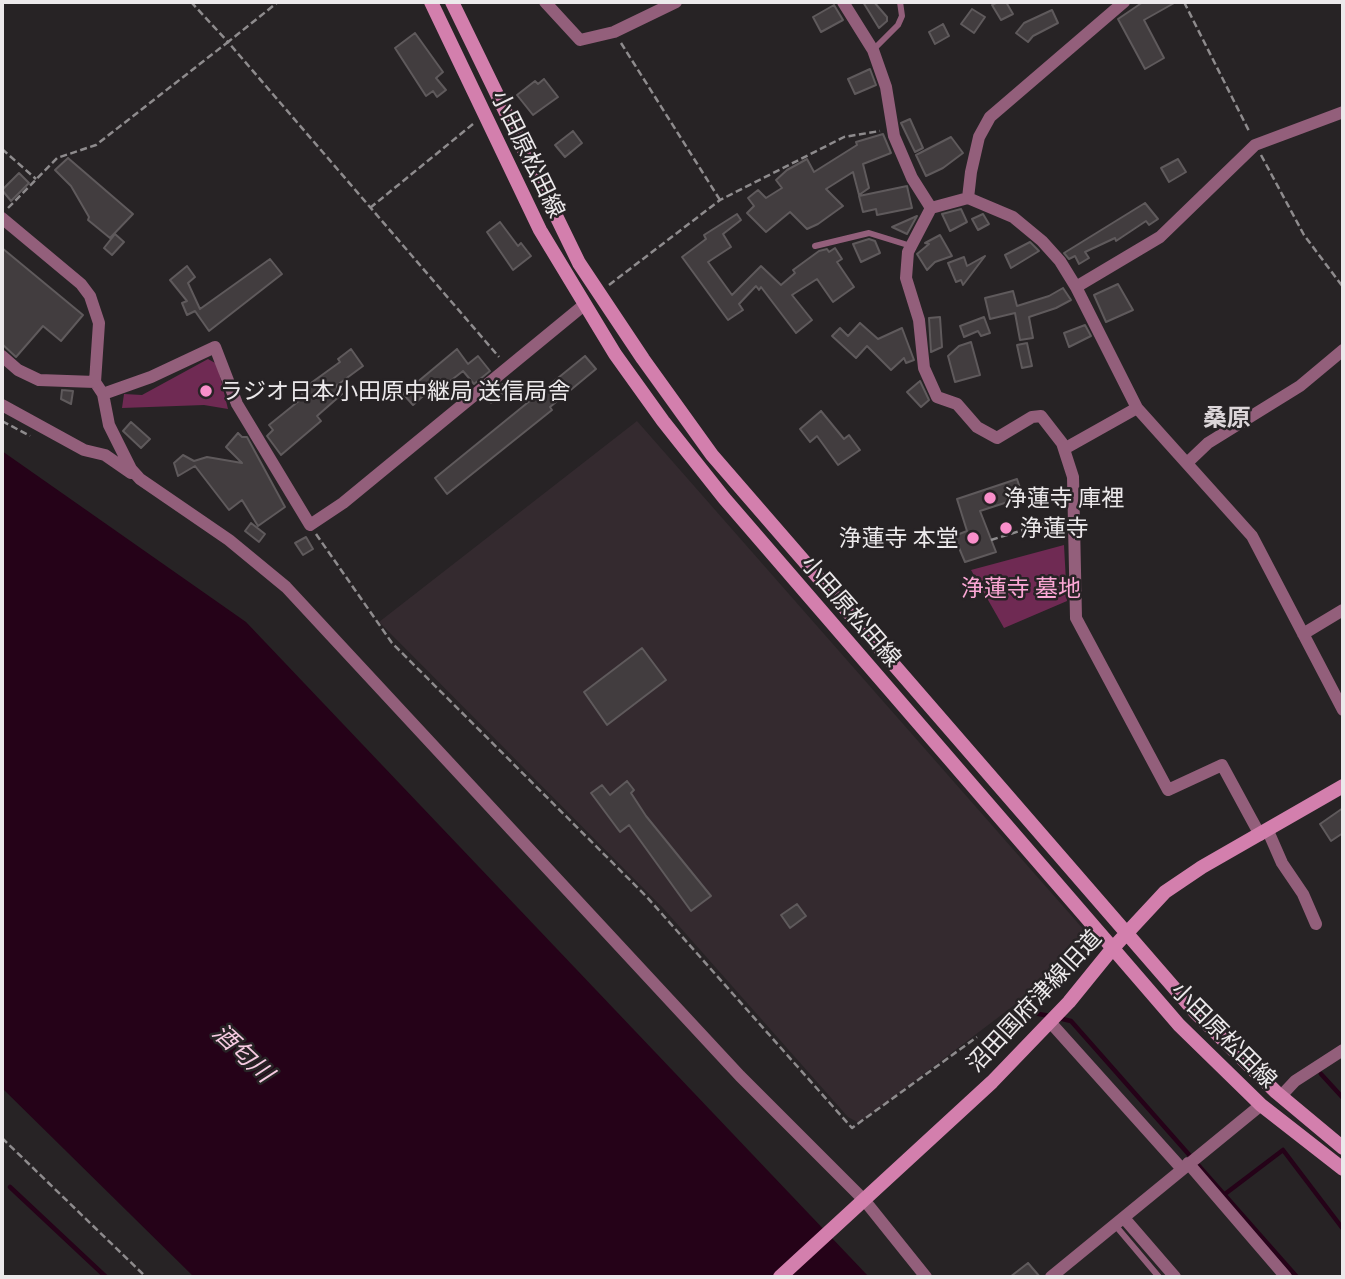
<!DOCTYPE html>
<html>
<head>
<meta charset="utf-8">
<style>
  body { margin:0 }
  #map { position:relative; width:1345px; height:1279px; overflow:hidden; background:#272325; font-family:"Exo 2",sans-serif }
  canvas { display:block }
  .frame { position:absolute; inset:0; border:4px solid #ece9eb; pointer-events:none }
</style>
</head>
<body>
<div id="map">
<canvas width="1345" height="1279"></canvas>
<div class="frame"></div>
</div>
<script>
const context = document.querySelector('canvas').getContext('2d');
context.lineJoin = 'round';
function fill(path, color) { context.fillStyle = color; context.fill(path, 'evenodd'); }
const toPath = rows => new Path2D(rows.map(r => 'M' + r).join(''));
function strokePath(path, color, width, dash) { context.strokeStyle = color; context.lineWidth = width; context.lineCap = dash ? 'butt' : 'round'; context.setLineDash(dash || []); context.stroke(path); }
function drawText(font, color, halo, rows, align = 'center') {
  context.font = font + ' "Exo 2","Noto Sans JP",sans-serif'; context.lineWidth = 5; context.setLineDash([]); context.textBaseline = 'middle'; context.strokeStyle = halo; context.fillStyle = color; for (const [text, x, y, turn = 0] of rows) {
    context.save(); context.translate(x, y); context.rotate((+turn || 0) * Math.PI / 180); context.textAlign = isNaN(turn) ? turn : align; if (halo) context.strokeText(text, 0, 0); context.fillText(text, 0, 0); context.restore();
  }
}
fill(toPath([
  [637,421,1084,930,1087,950,859,1123,848,1117,663,908,379,622]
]), '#342a2f');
fill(toPath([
  [208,359,217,364,228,409,204,405,122,408,124,394,142,395],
  [1064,545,1067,601,1004,628,971,570]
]), '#6f2a53');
fill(toPath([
  [2,451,246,622,869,1277,194,1277,2,1088]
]), '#250218');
strokePath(toPath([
  [1058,1018,1071,1021,1297,1277],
  [978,1046,1028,1012,1050,1016],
  [1321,1074,1343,1098],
  [10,1187,106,1277],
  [1225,1194,1283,1150,1343,1229]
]), '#250218', 4.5);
const building = toPath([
  [863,2,874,2,887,17,887,21,879,28,863,2],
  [998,2,1006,2,1013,14,1001,20,992,5,998,2],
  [1143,2,1176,2,1144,20,1164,58,1145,69,1118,19,1143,2],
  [834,5,843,20,821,32,813,17,834,5],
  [972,9,985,17,974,33,961,24,972,9],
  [1052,10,1058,23,1033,36,1028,42,1016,33,1024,23,1052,10],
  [943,24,949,36,935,44,929,32,943,24],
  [415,33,443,72,436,78,446,90,437,97,433,91,426,96,395,48,415,33],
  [870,69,876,85,855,94,848,79,870,69],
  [544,79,558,97,533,115,517,95,535,81,538,84,544,79],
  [910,119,923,148,915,152,901,123,910,119],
  [573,131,582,143,565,157,555,145,573,131],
  [883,134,891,153,863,164,869,188,859,195,853,172,826,189,843,206,818,224,807,229,790,212,766,232,747,213,754,206,748,198,758,190,766,198,782,188,776,180,787,170,807,159,814,172,857,145,856,142,883,134],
  [951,137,963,153,943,168,926,176,916,155,951,137],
  [68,158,133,214,110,238,88,220,89,217,71,186,55,170,68,158],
  [1178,159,1186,172,1169,182,1161,168,1178,159],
  [19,173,29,183,11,201,2,190,19,173],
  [907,186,912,208,877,215,876,209,863,212,859,196,907,186],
  [1145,203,1158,219,1149,225,1146,221,1116,241,1115,238,1085,252,1089,258,1079,264,1075,256,1069,259,1064,253,1145,203],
  [961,209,967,222,950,231,942,214,961,209],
  [737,214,741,220,723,234,731,247,708,262,732,295,761,266,781,285,795,273,793,270,819,251,827,249,829,252,835,248,842,259,837,262,854,287,833,302,817,279,792,295,812,320,796,333,761,287,759,290,756,286,739,304,743,310,728,320,682,257,706,239,704,235,737,214],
  [983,214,989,224,978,230,972,219,983,214],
  [917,216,907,234,892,227,917,216],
  [500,222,518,246,521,243,531,256,513,270,487,232,500,222],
  [115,234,124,242,112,255,104,248,115,234],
  [940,235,952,256,935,262,927,270,917,254,929,244,925,243,940,235],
  [869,239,875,241,880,253,861,262,853,244,869,239],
  [1030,242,1039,251,1011,268,1005,255,1030,242],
  [2,248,83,315,61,341,43,326,16,357,2,344,2,248],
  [985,256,963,285,961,280,956,282,948,263,964,257,967,266,985,256],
  [270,259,282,274,209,331,195,311,187,315,182,303,187,301,170,280,187,266,195,277,188,283,200,309,270,259],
  [1118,284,1133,310,1106,322,1094,295,1118,284],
  [1063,288,1071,300,1056,308,1029,317,1033,338,1020,340,1015,313,990,319,985,298,1013,291,1017,306,1049,296,1063,288],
  [940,317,942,347,931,352,929,318,940,317],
  [984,317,990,333,981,336,978,331,964,337,960,326,984,317],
  [860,323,878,339,902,328,914,360,906,363,904,358,891,370,867,346,856,358,832,336,840,328,848,336,860,323],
  [1085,325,1091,336,1069,347,1064,333,1085,325],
  [971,342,980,375,955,382,948,356,959,346,971,342],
  [1027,343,1032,366,1022,368,1017,345,1027,343],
  [351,349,363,366,336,386,342,394,317,416,321,421,281,455,267,436,273,430,269,425,300,400,304,388,340,362,338,359,351,349],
  [457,349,468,364,478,356,490,371,474,384,463,371,435,393,431,389,413,405,403,394,457,349],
  [585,356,596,369,550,407,552,410,447,494,435,478,585,356],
  [920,381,929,400,921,407,907,392,920,381],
  [502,384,507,390,491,403,485,397,502,384],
  [62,390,73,391,71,404,61,399,62,390],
  [821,411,844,439,849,435,860,450,838,465,817,436,810,442,800,429,821,411],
  [131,422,150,439,141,448,123,431,131,422],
  [238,433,242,437,247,437,285,507,258,526,242,500,229,510,195,466,178,476,174,463,183,455,194,461,207,457,242,463,226,447,238,433],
  [1017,479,1023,497,980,511,996,552,965,562,954,536,967,531,957,499,1017,479],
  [251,523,265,534,259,542,245,531,251,523],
  [306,537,313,549,303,555,295,543,306,537],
  [642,648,666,680,607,725,584,692,642,648],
  [627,781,634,790,631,793,646,816,711,896,691,911,629,825,620,832,591,793,602,785,610,795,627,781],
  [1343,808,1343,833,1331,841,1320,824,1343,808],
  [797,904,806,916,790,928,781,915,797,904],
  [1028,1263,1040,1277,1010,1277,1028,1263]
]);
fill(building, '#423d3f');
strokePath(building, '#5f5a5c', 2);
strokePath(toPath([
  [191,2,228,42,278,2],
  [1184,2,1250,133],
  [621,43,720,200],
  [2,149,36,179],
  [1261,155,1304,235,1343,287],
  [8,208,57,158,96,145,228,42,499,357],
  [370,208,473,124],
  [609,285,720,200,844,137,880,131],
  [2,421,30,436],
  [316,534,392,643,646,896,852,1128,977,1037],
  [991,540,1061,518],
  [2,1138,146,1277]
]), '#8e8b8d', 2.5, [7, 3.5]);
strokePath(toPath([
  [873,50,898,25,902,16,900,2],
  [815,246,869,233,911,246],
  [1115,1225,1159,1277]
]), '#935f7b', 6);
strokePath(toPath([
  [545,2,580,40,614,32,676,2],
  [843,2,873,50,886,87,894,136,912,178,931,208],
  [1124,2,990,117,979,137,971,172,968,198,1013,217,1042,241,1060,261,1076,287,1160,237,1255,145,1343,112],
  [968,198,931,208,908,252,906,278,919,320,924,368,937,397,957,404,977,427,997,438,1032,417,1041,416,1062,443,1073,477,1076,618,1168,790,1222,765,1260,835],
  [2,218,81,284,90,296,99,323,95,382,103,394,109,425,131,469,140,479,229,540,286,587,740,1076,865,1201,926,1277],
  [1076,287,1137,408,1252,536,1343,710],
  [2,356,18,370,39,380,95,382],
  [103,394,151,377,215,347,237,404,310,525,343,503,584,305],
  [2,405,84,450,105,455,131,473],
  [1064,449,1137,408],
  [1187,463,1208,443,1300,386,1343,350],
  [1303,634,1343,610],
  [1268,831,1282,863,1303,894,1316,924],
  [1050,1022,1182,1169],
  [1281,1096,1295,1081,1343,1050],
  [1188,1163,1286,1277],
  [1124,1218,1175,1277],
  [1051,1277,1261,1105]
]), '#935f7b', 12);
strokePath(toPath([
  [431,2,540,230,615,354,663,421,724,498,1179,1025,1261,1105,1343,1169],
  [452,2,579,263,643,359,712,455,1195,1012,1276,1092,1343,1148],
  [780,1277,992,1082,1069,1002,1112,949,1165,892,1202,867,1343,786]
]), '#d37fad', 14);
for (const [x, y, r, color] of [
  [206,391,7,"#f98fca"],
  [990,498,7,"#f98fca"],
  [1006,528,7,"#f98fca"],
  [973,538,7,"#f98fca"]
]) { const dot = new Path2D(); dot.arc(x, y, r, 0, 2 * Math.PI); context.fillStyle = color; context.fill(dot); strokePath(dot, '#272325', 2.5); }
drawText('23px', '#ece9eb', '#272325', [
  ["小田原松田線",528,154,64],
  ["小田原松田線",851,611,49],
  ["沼田国府津線旧道",1034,1001,-47],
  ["小田原松田線",1224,1035,45]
]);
drawText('23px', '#ece9eb', '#272325', [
  ["ラジオ日本小田原中継局 送信局舎",220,391],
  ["浄蓮寺 庫裡",1004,498],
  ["浄蓮寺",1020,528],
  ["浄蓮寺 本堂",959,538,"right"]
], 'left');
drawText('23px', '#fca7d5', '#272325', [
  ["浄蓮寺 墓地",1021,588]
]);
drawText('bold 24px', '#dcd6d9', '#272325', [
  ["桑原",1227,418]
]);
drawText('italic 24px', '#f6cae1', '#272325', [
  ["酒匂川",243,1053,43]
]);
</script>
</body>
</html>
